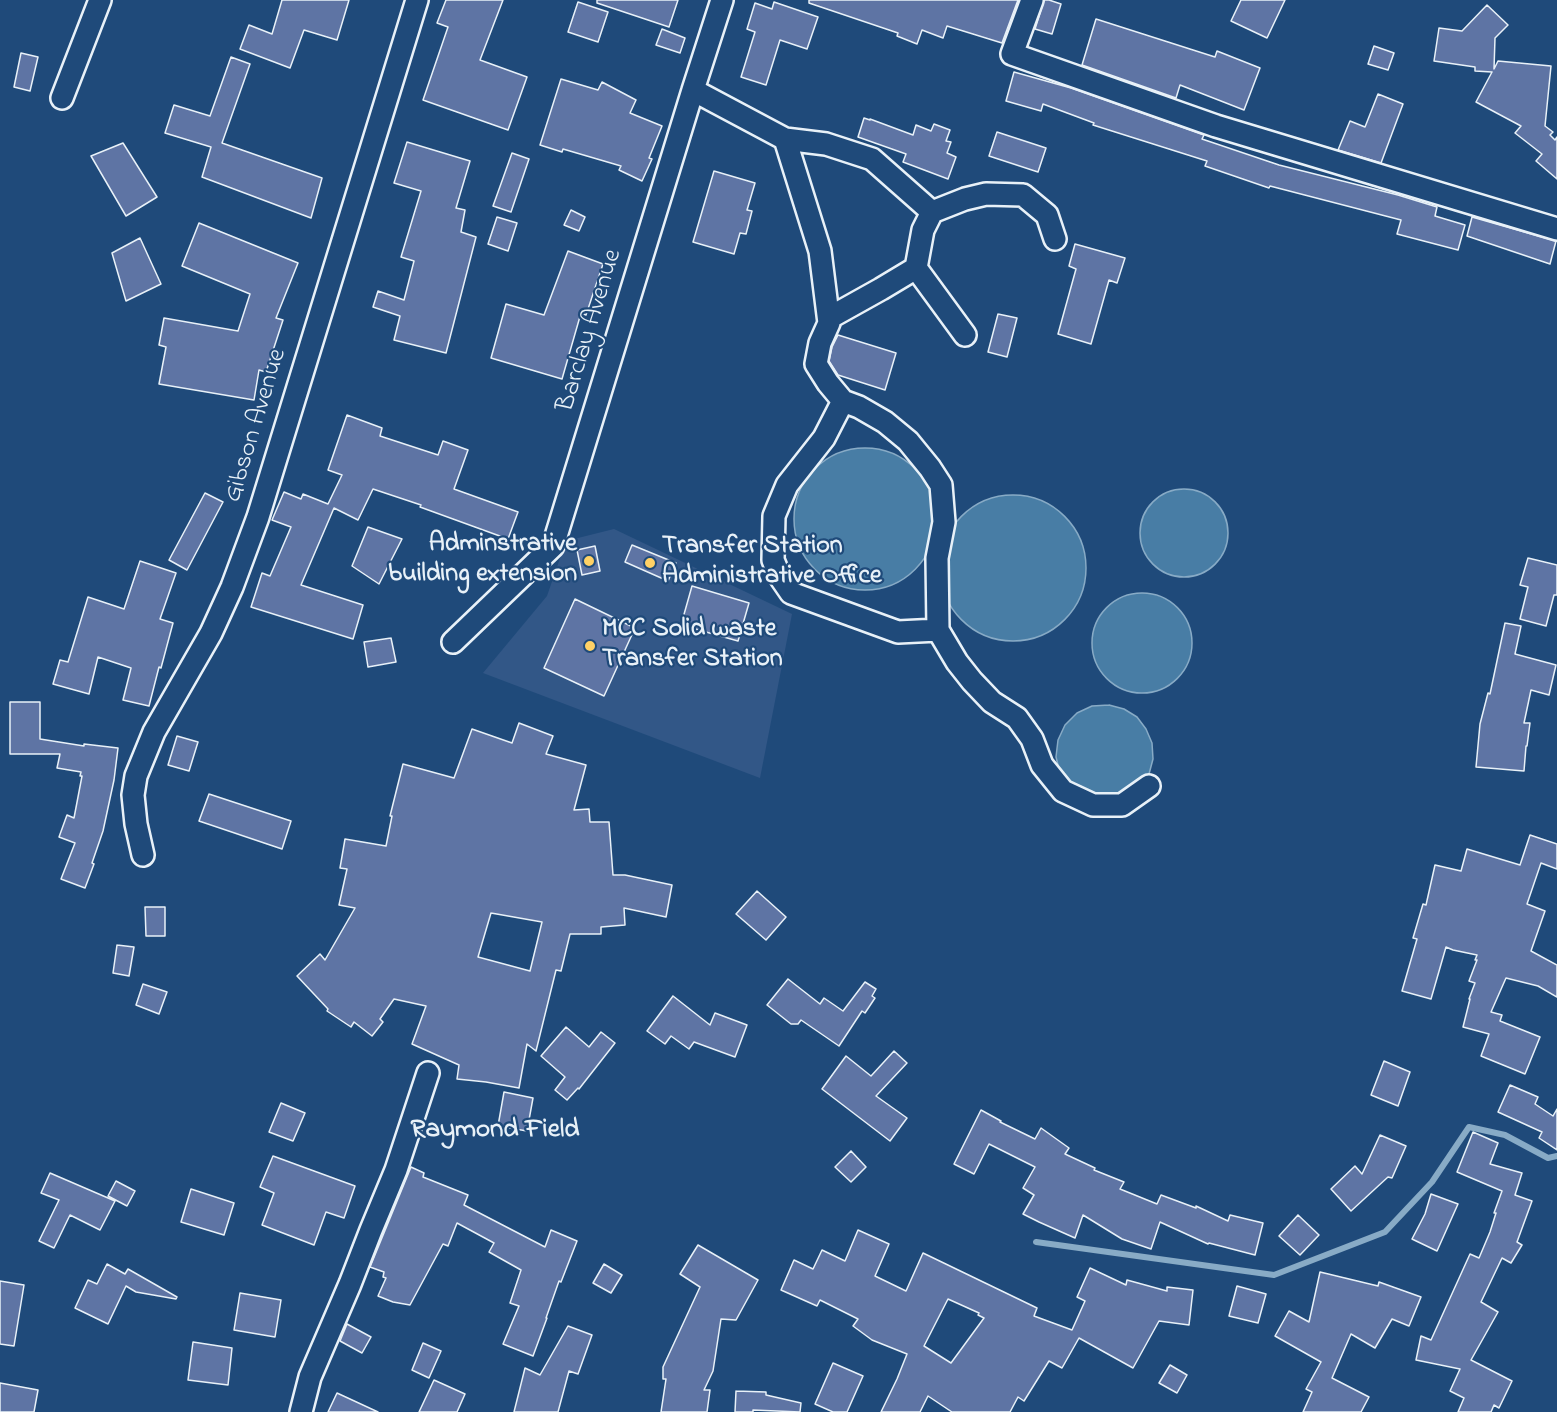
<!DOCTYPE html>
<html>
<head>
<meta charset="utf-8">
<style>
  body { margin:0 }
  canvas { display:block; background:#1f4a7a }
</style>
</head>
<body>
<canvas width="1557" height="1412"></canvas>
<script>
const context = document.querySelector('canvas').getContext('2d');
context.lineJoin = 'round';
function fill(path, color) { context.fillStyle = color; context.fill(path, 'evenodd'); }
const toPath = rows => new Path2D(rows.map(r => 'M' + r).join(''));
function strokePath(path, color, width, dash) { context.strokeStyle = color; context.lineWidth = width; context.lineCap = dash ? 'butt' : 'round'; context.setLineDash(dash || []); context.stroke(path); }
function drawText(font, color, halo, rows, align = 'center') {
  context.font = font + ' "Indie Flower",sans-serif'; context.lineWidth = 4.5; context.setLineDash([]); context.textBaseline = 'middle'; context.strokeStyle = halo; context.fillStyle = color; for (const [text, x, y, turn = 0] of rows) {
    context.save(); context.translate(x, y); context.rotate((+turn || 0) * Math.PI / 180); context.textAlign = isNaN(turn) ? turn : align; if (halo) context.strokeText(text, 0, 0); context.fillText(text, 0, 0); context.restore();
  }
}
fill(toPath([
  [614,529,792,614,760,778,483,673,547,596,566,541]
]), '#325787');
const water = toPath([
  '794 519a71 71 0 1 1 142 0a71 71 0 1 1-142 0Z',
  '1140 533a44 44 0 1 1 88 0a44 44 0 1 1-88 0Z',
  '940 568a73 73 0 1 1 146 0a73 73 0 1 1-146 0Z',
  '1092 643a50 50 0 1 1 100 0a50 50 0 1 1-100 0Z',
  [1109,705,1124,709,1137,717,1146,729,1152,743,1153,759,1149,774,1141,787,1129,796,1082,798,1060,773,1056,757,1058,740,1065,725,1077,713,1092,706,1109,705]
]);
fill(water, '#487da5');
strokePath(water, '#88abc6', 1.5);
strokePath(toPath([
  [1036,1242,1274,1275,1385,1232,1432,1182,1469,1127,1505,1135,1548,1158,1557,1156]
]), '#88abc6', 6);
const building = toPath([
  [282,0,349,0,337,40,304,30,290,68,240,49,249,25,272,34,282,0],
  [446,0,503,0,480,60,527,77,508,130,423,100,448,27,437,23,446,0],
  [597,0,678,0,669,27,597,3,597,0],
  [809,0,1018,0,1002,43,947,26,943,38,922,30,917,44,897,36,898,33,809,3,809,0],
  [1044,0,1049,0,1061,4,1052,34,1035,29,1044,0],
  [1241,0,1285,0,1267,38,1231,21,1241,0],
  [578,2,608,12,598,42,568,32,578,2],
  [774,2,818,17,807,49,780,40,766,85,741,77,755,32,747,29,755,3,772,9,774,2],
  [1487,5,1508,25,1495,38,1494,69,1498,61,1551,66,1545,126,1553,132,1550,135,1555,140,1557,137,1557,179,1536,161,1542,154,1515,133,1521,126,1476,102,1492,72,1475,71,1475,67,1434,61,1439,28,1462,31,1487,5],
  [1096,19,1215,57,1217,51,1260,68,1244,110,1180,85,1176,98,1082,65,1096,19],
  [662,29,685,38,680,53,656,45,662,29],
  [1374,46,1394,53,1388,70,1368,64,1374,46],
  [21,53,38,57,30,91,14,87,21,53],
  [231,57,250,64,222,143,322,178,311,218,202,177,211,147,165,133,174,105,210,116,231,57],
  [1014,72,1071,88,1204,135,1202,139,1279,165,1398,195,1437,207,1435,216,1465,225,1458,250,1397,234,1401,220,1270,186,1269,188,1205,166,1207,161,1093,125,1094,123,1043,104,1041,111,1006,101,1014,72],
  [561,79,598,90,602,82,636,100,630,113,662,126,649,158,652,159,642,181,619,170,621,166,563,149,562,152,540,145,561,79],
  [1378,94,1403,104,1381,163,1338,150,1350,121,1365,127,1378,94],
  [864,118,870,120,870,119,913,135,916,125,931,131,934,124,950,130,946,141,951,142,947,153,956,157,948,179,903,162,906,154,858,137,864,118],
  [997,132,1046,148,1038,172,989,156,997,132],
  [407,142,470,161,456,208,465,210,461,232,476,237,446,353,394,340,400,316,373,307,378,291,404,300,414,261,401,257,421,191,394,183,407,142],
  [123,143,157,197,126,216,91,156,123,143],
  [512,153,529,159,511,212,493,206,512,153],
  [714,171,755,183,747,210,752,211,746,234,740,233,734,254,693,242,714,171],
  [571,210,585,217,579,231,564,225,571,210],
  [497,217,517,223,508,251,488,244,497,217],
  [1472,217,1556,241,1550,264,1467,236,1472,217],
  [199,223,298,263,276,318,283,320,266,372,259,370,254,400,159,384,166,347,159,345,164,318,238,331,250,294,182,266,199,223],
  [140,238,161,284,126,301,112,253,140,238],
  [1075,244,1125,258,1117,283,1109,280,1091,344,1058,334,1076,269,1069,266,1075,244],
  [568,251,603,264,586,315,581,313,562,379,491,358,506,304,544,315,568,251],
  [998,314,1017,318,1007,357,988,352,998,314],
  [838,335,896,353,885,390,838,375,829,361,832,347,838,335],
  [347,415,382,428,380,436,438,455,443,441,468,450,454,489,518,512,508,539,420,507,421,505,373,489,358,520,334,508,301,585,363,605,353,639,251,607,262,573,270,576,291,527,272,520,284,492,301,499,303,494,328,504,342,475,328,470,347,415],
  [205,493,223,502,187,570,169,560,205,493],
  [368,527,402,539,379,584,352,566,368,527],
  [632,545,676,563,668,581,625,562,632,545],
  [595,546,600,571,582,575,577,550,595,546],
  [1528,558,1557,565,1557,595,1554,595,1546,626,1520,619,1528,587,1520,585,1528,558],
  [140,561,176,573,160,619,173,623,161,668,159,667,149,706,123,700,131,668,98,657,89,694,53,684,60,660,68,662,88,597,124,609,140,561],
  [692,586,749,603,738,641,681,625,692,586],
  [575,599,635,628,604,696,544,668,575,599],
  [1505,623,1521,626,1515,654,1556,665,1549,695,1531,690,1524,723,1530,723,1527,746,1526,746,1524,771,1476,767,1480,724,1488,693,1490,694,1505,623],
  [391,638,396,662,368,667,364,642,391,638],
  [10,702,40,702,40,739,84,746,84,744,118,748,114,780,103,831,92,863,94,864,85,888,61,879,75,843,59,837,67,815,74,818,82,776,80,776,81,772,57,768,60,754,10,754,10,702],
  [519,723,553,736,546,754,586,765,574,810,589,809,590,822,609,822,613,875,625,875,672,885,666,917,624,908,625,925,601,927,601,934,570,934,561,971,556,970,536,1051,527,1044,519,1088,486,1082,457,1079,459,1065,412,1044,426,1006,394,999,380,1019,383,1022,372,1036,354,1022,351,1027,327,1011,328,1009,297,976,320,954,325,960,355,908,339,905,347,869,340,868,345,839,386,846,392,816,390,816,403,764,454,778,472,729,512,743,519,723],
  [491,913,542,922,530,971,478,957,491,913],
  [177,736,198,742,189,771,168,765,177,736],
  [209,794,291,821,282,849,199,821,209,794],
  [1530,835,1557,844,1557,869,1541,863,1527,904,1545,911,1531,951,1557,965,1557,997,1538,986,1506,978,1491,1012,1502,1015,1500,1021,1540,1037,1525,1074,1481,1056,1489,1034,1463,1027,1470,999,1469,999,1475,983,1469,981,1477,960,1475,960,1477,955,1453,950,1446,947,1431,999,1402,991,1417,939,1413,938,1423,904,1426,905,1435,865,1461,871,1467,849,1520,865,1530,835],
  [757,891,786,917,766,940,736,914,757,891],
  [145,907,165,907,165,936,146,936,145,907],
  [117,945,134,947,129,976,113,973,117,945],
  [788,979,820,1004,824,998,843,1011,865,982,876,989,872,996,875,998,865,1013,862,1011,839,1046,801,1020,798,1024,791,1024,767,1005,788,979],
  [143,984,167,992,159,1014,136,1005,143,984],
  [673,996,710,1025,715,1013,747,1025,735,1057,694,1042,689,1049,671,1036,665,1044,647,1031,673,996],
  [566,1027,589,1047,601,1032,615,1043,579,1089,578,1088,567,1100,555,1090,565,1077,541,1056,566,1027],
  [894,1051,907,1063,876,1096,907,1118,890,1141,822,1089,846,1056,871,1076,894,1051],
  [1384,1061,1410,1072,1398,1106,1371,1095,1384,1061],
  [1510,1085,1538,1097,1535,1104,1553,1116,1557,1109,1557,1150,1539,1138,1542,1132,1498,1112,1510,1085],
  [504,1092,533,1098,527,1131,498,1126,504,1092],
  [281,1103,305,1113,293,1141,269,1132,281,1103],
  [981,1110,1001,1121,1000,1122,1035,1139,1041,1128,1069,1148,1065,1154,1095,1168,1094,1170,1124,1182,1120,1189,1157,1204,1161,1195,1196,1208,1196,1206,1228,1221,1230,1215,1263,1223,1255,1255,1209,1243,1208,1244,1160,1222,1151,1249,1122,1239,1083,1215,1075,1238,1039,1222,1023,1214,1034,1195,1023,1188,1035,1167,989,1144,974,1174,954,1164,981,1110],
  [1473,1132,1498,1143,1490,1164,1522,1173,1515,1195,1532,1201,1517,1242,1522,1245,1511,1263,1502,1258,1481,1302,1498,1312,1471,1360,1512,1381,1499,1408,1494,1405,1491,1412,1458,1412,1464,1398,1450,1391,1460,1369,1416,1360,1421,1336,1431,1340,1470,1254,1479,1258,1490,1232,1496,1213,1494,1213,1502,1191,1457,1172,1473,1132],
  [1380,1135,1406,1146,1392,1178,1388,1177,1351,1211,1331,1189,1355,1166,1362,1174,1380,1135],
  [851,1151,866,1167,851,1182,835,1167,851,1151],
  [273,1156,355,1186,344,1218,326,1212,314,1245,262,1225,274,1193,260,1187,273,1156],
  [411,1167,424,1173,423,1177,468,1195,464,1205,545,1247,551,1230,577,1241,561,1282,559,1281,546,1318,547,1318,533,1356,503,1344,519,1306,510,1303,521,1270,489,1252,494,1243,457,1223,448,1246,443,1244,410,1305,393,1302,378,1296,386,1278,383,1277,384,1272,370,1267,411,1167],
  [50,1173,115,1201,100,1230,70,1215,54,1248,39,1241,59,1200,41,1193,50,1173],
  [116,1181,135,1191,127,1206,108,1196,116,1181],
  [191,1189,234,1203,224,1235,181,1222,191,1189],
  [1431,1194,1458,1204,1437,1251,1412,1239,1425,1214,1431,1194],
  [1298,1215,1319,1235,1300,1255,1279,1236,1298,1215],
  [858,1230,889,1244,875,1276,906,1291,923,1253,1037,1308,1034,1316,1072,1330,1085,1301,1077,1297,1090,1268,1126,1285,1127,1280,1167,1291,1167,1287,1193,1290,1189,1325,1159,1321,1133,1368,1079,1338,1062,1368,1049,1361,1024,1401,1018,1397,1010,1412,952,1412,928,1396,920,1412,881,1412,897,1379,907,1354,872,1340,853,1326,858,1319,820,1300,817,1306,781,1290,794,1260,813,1269,822,1250,845,1261,858,1230],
  [948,1299,979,1313,978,1315,984,1318,951,1363,924,1346,948,1299],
  [698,1245,758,1280,736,1320,721,1319,713,1371,704,1390,710,1390,707,1412,661,1412,666,1379,663,1379,663,1367,700,1287,680,1274,698,1245],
  [107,1264,125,1274,128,1269,177,1297,176,1299,136,1292,126,1286,108,1324,75,1308,88,1280,97,1284,107,1264],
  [604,1264,622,1275,611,1293,593,1283,604,1264],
  [1320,1272,1378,1286,1379,1282,1421,1297,1409,1326,1392,1319,1375,1348,1351,1334,1332,1378,1369,1397,1361,1412,1303,1412,1312,1392,1306,1389,1321,1362,1275,1336,1289,1311,1309,1322,1320,1272],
  [0,1281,24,1285,14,1346,0,1344,0,1281],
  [1237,1286,1266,1294,1258,1323,1229,1316,1237,1286],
  [240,1293,281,1300,275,1337,234,1330,240,1293],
  [347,1324,371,1337,362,1353,340,1341,347,1324],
  [568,1326,592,1335,578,1374,569,1371,558,1412,514,1412,525,1368,540,1375,568,1326],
  [193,1342,232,1348,228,1385,188,1380,193,1342],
  [423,1343,441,1351,429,1378,412,1370,423,1343],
  [833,1363,863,1376,847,1412,833,1412,815,1404,833,1363],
  [1170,1365,1187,1375,1177,1393,1159,1383,1170,1365],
  [434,1380,465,1394,457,1412,419,1412,434,1380],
  [0,1383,38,1390,34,1412,0,1412,0,1383],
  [736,1391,766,1392,766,1395,801,1403,800,1412,753,1410,753,1412,735,1412,736,1391],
  [337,1393,378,1412,328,1412,337,1393]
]);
fill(building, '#5e74a4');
strokePath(building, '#e8f1f8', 1.5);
const minor = toPath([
  [1032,0,1012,54,1216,126,1557,229],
  [693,90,785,139,820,251,829,323,820,343,816,364,828,383,843,401,824,438,787,485,774,516,773,560,780,577,791,593,898,632,938,630],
  [62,98,100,0],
  [785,139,826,144,872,159,932,212,923,230,916,268,881,289,829,318],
  [932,212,965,199,986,194,1023,195,1047,215,1055,239],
  [916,268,965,335],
  [843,401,859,407,885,422,908,441,930,468,941,485,944,522,937,558,938,630,957,662,972,681,992,702,1017,718,1032,739,1042,765,1063,791,1093,805,1122,805,1149,786],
  [453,642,553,546,693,90,722,0],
  [143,855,136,824,133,795,136,776,154,732,211,633,232,587,258,517,417,0],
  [301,1412,310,1377,350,1284,371,1230,396,1170,428,1073]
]);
strokePath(minor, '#e8f1f8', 26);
strokePath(minor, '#1f4a7a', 21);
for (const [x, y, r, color] of [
  [589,561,6,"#ffd166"],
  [650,563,6,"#ffd166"],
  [590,646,6,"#ffd166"]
]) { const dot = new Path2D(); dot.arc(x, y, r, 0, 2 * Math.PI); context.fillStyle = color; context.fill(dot); strokePath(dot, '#1f4a7a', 2); }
drawText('26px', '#e8f1f8', '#1f4a7a', [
  ["Barclay Avenue",591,331,-73],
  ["Gibson Avenue",257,426,-73]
]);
drawText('bold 26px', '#e8f1f8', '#1f4a7a', [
  ["Adminstrative",577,546,"right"],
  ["building extension",577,576,"right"],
  ["Transfer Station",662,548],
  ["Administrative Office",662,578],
  ["MCC Solid waste",602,631],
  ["Transfer Station",602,661]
], 'left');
drawText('bold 27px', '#e8f1f8', '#1f4a7a', [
  ["Raymond Field",495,1132]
]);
</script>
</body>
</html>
